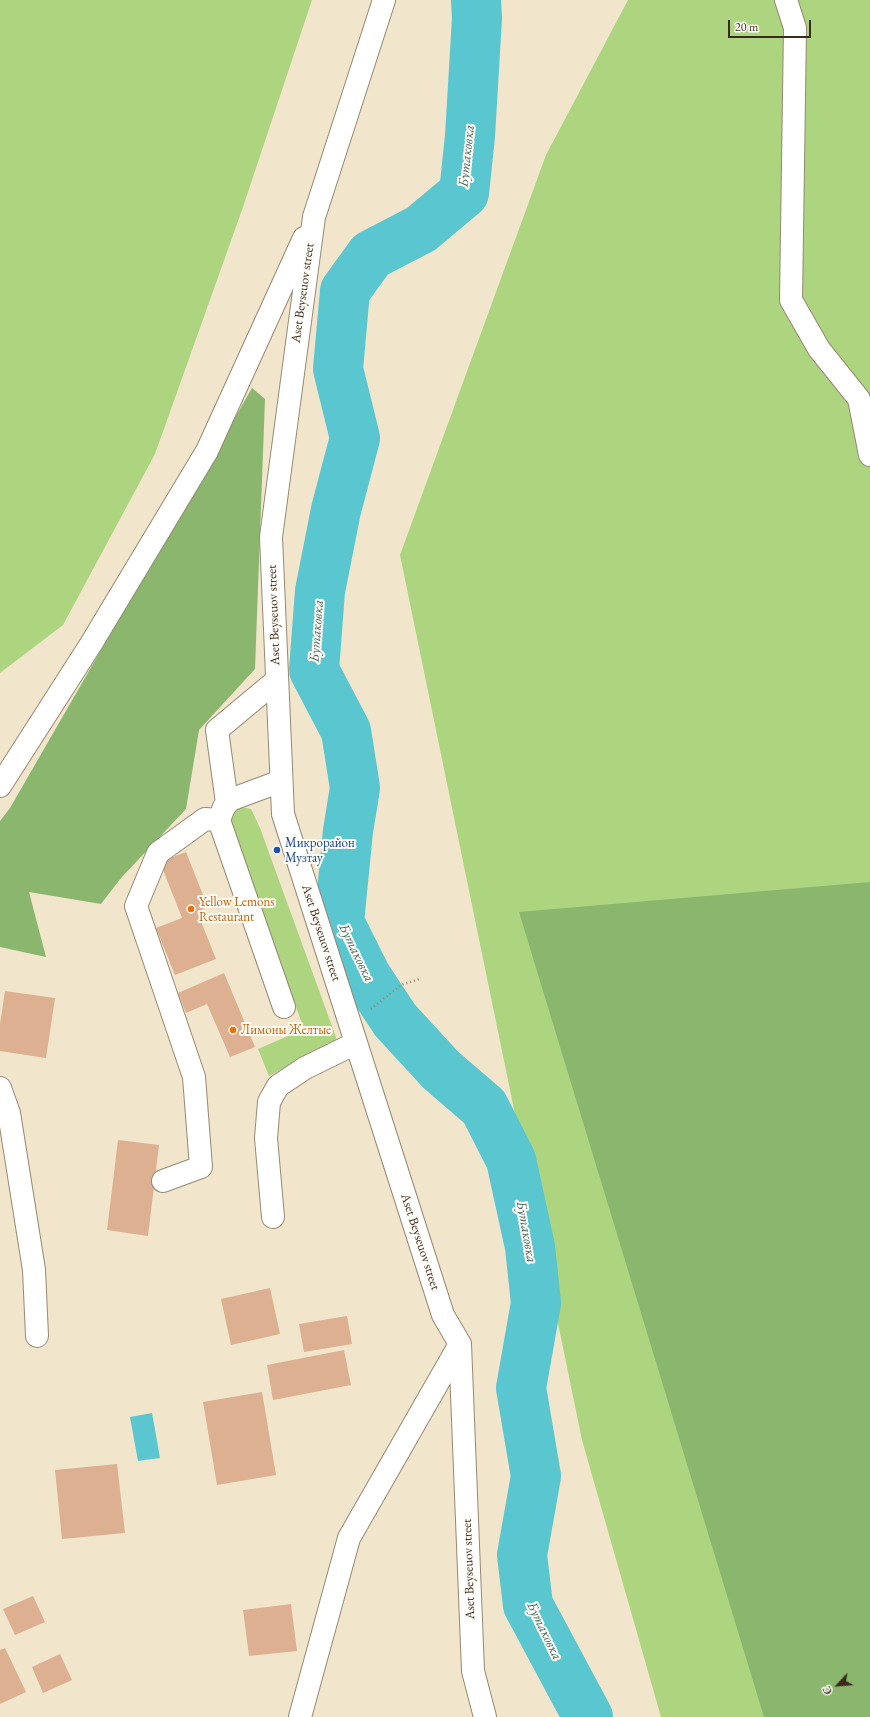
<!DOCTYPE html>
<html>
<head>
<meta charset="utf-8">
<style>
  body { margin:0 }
  #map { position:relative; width:870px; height:1717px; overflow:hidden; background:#f1e6cb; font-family:"EB Garamond",serif }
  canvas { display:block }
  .north { position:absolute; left:818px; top:1665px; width:40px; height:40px; -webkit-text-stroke:3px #fdfcf7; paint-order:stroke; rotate:244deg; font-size:11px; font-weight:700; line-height:16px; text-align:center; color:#3b2a1e }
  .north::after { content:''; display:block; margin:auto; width:14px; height:18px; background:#3b2a1e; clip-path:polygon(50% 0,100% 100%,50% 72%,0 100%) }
  .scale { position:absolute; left:728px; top:20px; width:83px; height:18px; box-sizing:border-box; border:2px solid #3b2a1e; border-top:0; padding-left:5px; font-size:12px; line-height:14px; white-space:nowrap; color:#3b2a1e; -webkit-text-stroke:3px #fdfcf7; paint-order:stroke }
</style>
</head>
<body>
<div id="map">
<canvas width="870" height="1717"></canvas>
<div class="north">С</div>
<div class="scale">20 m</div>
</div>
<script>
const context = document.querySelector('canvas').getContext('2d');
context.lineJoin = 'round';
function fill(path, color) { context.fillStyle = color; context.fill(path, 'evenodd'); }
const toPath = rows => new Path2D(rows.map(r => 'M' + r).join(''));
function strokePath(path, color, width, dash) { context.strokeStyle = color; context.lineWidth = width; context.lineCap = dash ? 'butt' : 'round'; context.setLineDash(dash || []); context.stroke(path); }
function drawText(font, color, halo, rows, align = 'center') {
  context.font = font + ' "EB Garamond",serif'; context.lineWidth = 4; context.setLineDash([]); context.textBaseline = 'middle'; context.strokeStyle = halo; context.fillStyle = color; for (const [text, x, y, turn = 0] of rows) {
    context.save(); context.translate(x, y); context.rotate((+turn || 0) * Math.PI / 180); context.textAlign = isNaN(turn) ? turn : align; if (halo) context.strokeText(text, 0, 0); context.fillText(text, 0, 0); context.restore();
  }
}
fill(toPath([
  [0,0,312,0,242,210,155,454,63,625,0,673],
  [628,0,870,0,870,1717,661,1717,582,1440,400,555,546,155],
  [242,807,251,809,260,828,337,1040,269,1076,258,1049,304,1029,231,826,232,810]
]), '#add47f');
fill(toPath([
  [252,388,265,399,255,669,199,730,186,809,121,878,101,904,29,892,46,957,0,947,0,821,10,808],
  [870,882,870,1717,764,1717,519,912]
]), '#8ab66e');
fill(toPath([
  [152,1413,160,1458,138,1461,130,1417]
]), '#59c6d0');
strokePath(toPath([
  [476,0,477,18,470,136,464,193,421,229,371,255,345,291,338,369,355,438,336,510,320,591,314,670,346,731,355,788,348,831,339,922,366,976,395,1020,441,1070,484,1107,511,1160,530,1247,536,1303,521,1388,536,1476,522,1555,528,1605,588,1717]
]), '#59c6d0', 50);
fill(toPath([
  [186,852,207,905,198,914,216,959,175,975,156,928,182,918,160,862],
  [224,973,255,1047,230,1057,207,1004,186,1013,178,993],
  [5,991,55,998,46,1058,0,1051,0,1024],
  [118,1140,159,1145,148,1236,107,1230],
  [270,1288,280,1334,231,1345,221,1299],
  [347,1316,352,1344,304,1352,299,1324],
  [344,1350,351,1385,273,1400,267,1365],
  [262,1392,276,1475,217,1485,203,1402],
  [117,1464,125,1533,62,1539,55,1470],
  [33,1596,45,1622,15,1635,3,1609],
  [291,1604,297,1651,249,1656,243,1610],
  [5,1648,26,1692,0,1704,0,1650],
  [60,1654,72,1680,43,1693,32,1667]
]), '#dcb090');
const minor = toPath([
  [384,0,314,217,271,537,283,814,443,1315,460,1344,473,1671,485,1717],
  [786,0,795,28,791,300,819,349,859,399,870,455],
  [281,781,230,800,224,807,219,820,284,1007],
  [0,786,91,644,207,451,304,238],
  [227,803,217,730,277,680],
  [0,1088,9,1113,34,1270,37,1336],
  [163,1181,201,1167,194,1077,136,906,158,853,205,819,219,820],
  [273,1217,266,1138,269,1102,278,1086,305,1068,356,1043],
  [300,1717,349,1538,460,1344]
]);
strokePath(minor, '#968874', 24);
strokePath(toPath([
  [371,1009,401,985,419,979]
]), '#968874', 2.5, [1, 3]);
strokePath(minor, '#fff', 22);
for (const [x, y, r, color] of [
  [277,850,4,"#1a4fb4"],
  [191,909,4,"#e8710a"],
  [233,1030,4,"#e8710a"]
]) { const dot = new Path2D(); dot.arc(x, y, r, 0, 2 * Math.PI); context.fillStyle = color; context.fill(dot); strokePath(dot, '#fdfcf7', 1.5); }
drawText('13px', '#3b2a1e', '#fdfcf7', [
  ["Aset Beyseuov street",303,293,-82],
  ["Aset Beyseuov street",274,615,-92],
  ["Aset Beyseuov street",321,933,72],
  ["Aset Beyseuov street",420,1242,72],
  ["Aset Beyseuov street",469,1569,-92]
]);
drawText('13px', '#164399', '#fdfcf7', [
  ["Микрорайон",285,843],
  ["Музтау",285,858]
], 'left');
drawText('13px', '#c56008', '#fdfcf7', [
  ["Yellow Lemons",199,902],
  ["Restaurant",199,917],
  ["Лимоны Желтые",241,1030]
], 'left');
drawText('italic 14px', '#46615c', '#fdfcf7', [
  ["Бутаковка",467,156,-84],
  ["Бутаковка",317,631,-86],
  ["Бутаковка",356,953,64],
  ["Бутаковка",526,1232,80],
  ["Бутаковка",544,1631,64]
]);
</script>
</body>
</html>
